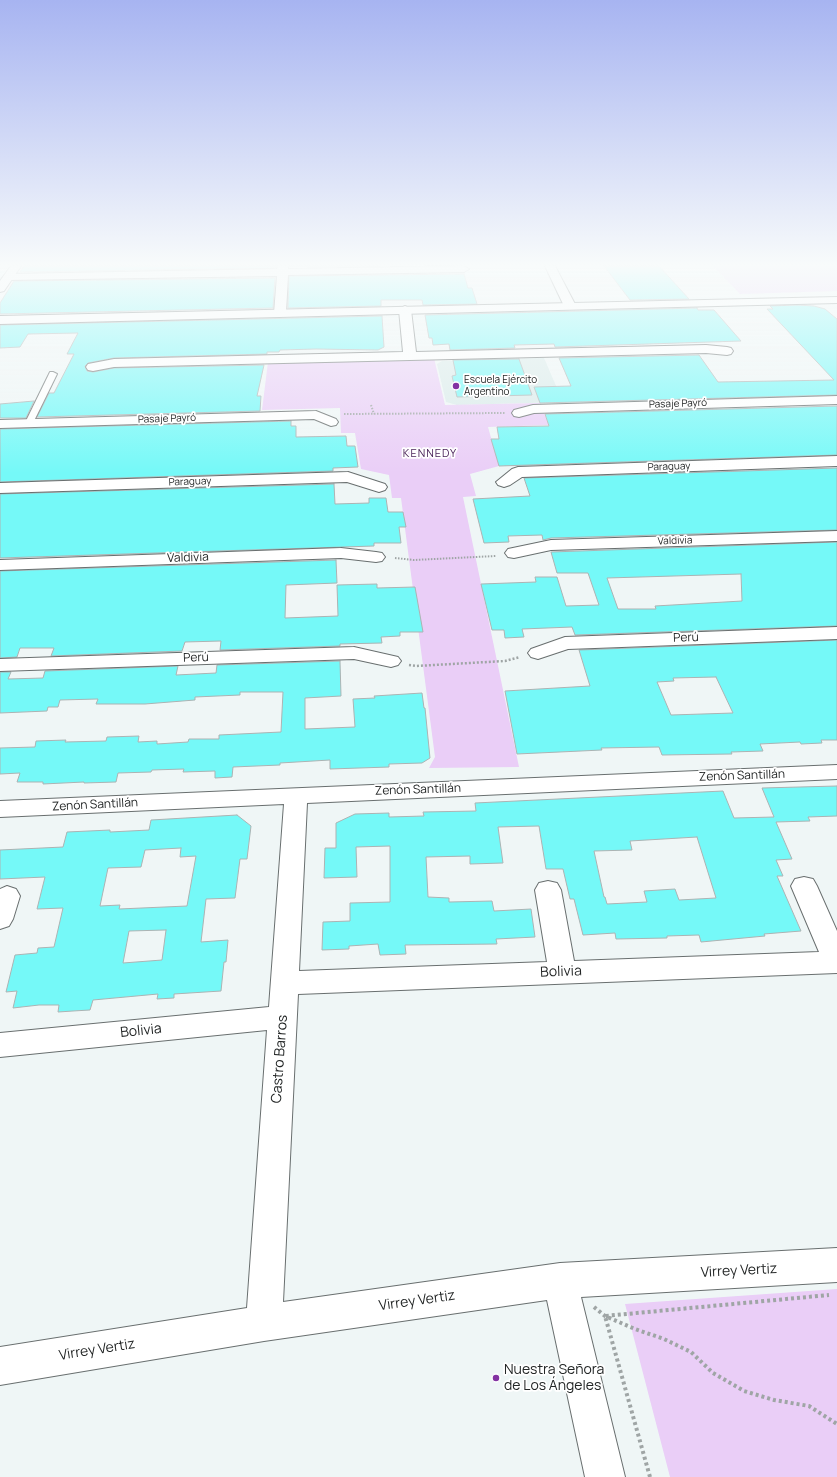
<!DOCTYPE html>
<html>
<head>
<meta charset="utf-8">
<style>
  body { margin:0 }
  canvas { display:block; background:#eff6f6 }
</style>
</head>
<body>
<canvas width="837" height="1477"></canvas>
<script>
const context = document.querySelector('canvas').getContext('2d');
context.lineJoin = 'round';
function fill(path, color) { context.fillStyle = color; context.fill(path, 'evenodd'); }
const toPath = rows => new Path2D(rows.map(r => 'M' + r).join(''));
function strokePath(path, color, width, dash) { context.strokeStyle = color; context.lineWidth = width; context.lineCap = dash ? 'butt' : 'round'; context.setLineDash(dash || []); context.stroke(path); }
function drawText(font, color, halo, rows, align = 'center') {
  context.font = font + ' Manrope,sans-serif'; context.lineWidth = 3.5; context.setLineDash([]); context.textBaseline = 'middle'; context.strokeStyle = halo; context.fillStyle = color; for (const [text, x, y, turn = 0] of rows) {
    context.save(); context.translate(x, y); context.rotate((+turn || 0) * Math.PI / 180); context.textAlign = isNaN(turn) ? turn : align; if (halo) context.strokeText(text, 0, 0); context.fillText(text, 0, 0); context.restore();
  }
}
fill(toPath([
  [544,358,563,402,457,405,446,402,437,364,442,361]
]), '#daebea');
fill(toPath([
  [713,266,837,266,837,291,740,294],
  [434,358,445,405,540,403,549,425,488,427,499,466,470,474,476,496,463,497,519,767,429,768,435,757,401,498,392,498,389,475,361,469,355,433,341,433,340,408,262,410,268,362],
  [837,1289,837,1477,670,1477,625,1304]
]), '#eacef7');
const building = toPath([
  [24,266,276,266,276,268,20,272,24,266],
  [289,266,380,266,290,267,289,266],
  [604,266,659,266,689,299,630,300,604,266],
  [464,274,468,288,472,288,477,304,423,305,422,300,381,300,381,306,288,308,289,276,464,274],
  [275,278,273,308,0,314,0,303,14,281,275,278],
  [798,305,814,306,825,309,837,319,837,395,540,403,534,387,571,386,559,358,699,355,718,382,834,380,767,309,773,309,770,306,798,305],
  [697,308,698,310,714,310,741,341,555,347,554,344,514,345,515,348,450,350,449,344,433,345,432,338,429,338,425,315,697,308],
  [382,316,384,347,378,350,316,349,280,350,279,352,267,352,267,354,114,358,88,363,85,366,87,371,93,372,114,368,264,365,257,396,261,396,260,411,37,417,49,393,54,393,74,354,67,354,78,333,28,334,20,347,0,348,0,325,382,316],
  [519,359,532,395,457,397,452,376,456,375,453,360,519,359],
  [34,401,26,418,0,418,0,404,34,401],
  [837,406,837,455,499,466,491,439,499,439,497,427,549,426,545,414,837,406],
  [291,421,291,426,296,426,296,437,346,436,347,446,355,446,358,467,333,468,333,471,0,482,0,429,291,421],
  [837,468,837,530,551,538,543,540,542,535,508,536,509,542,484,543,473,499,530,496,524,478,837,468],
  [334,484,335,504,369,503,369,498,386,498,388,512,403,512,406,527,399,527,401,543,374,543,374,546,0,558,0,494,334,484],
  [837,542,837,626,575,635,572,627,522,629,524,637,505,638,504,630,492,630,481,584,536,582,535,577,557,577,566,606,599,605,588,573,557,573,551,552,837,542],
  [741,574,742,601,655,606,656,609,618,609,607,578,741,574],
  [336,560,337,583,286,585,285,618,338,616,337,585,377,584,377,588,415,587,423,632,400,632,400,636,381,637,382,643,340,644,340,646,220,650,221,641,185,642,182,651,51,656,54,648,20,648,17,657,0,658,0,571,336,560],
  [837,640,837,740,821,740,822,743,801,744,800,742,760,744,763,751,731,752,732,754,662,755,659,747,601,748,602,750,517,754,505,691,590,686,579,650,837,640],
  [716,677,733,713,671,715,657,682,674,681,673,678,716,677],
  [340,661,341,696,305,698,305,729,355,727,353,699,375,698,374,696,422,693,424,708,425,708,430,758,422,763,389,764,389,767,330,769,330,760,280,763,280,765,233,767,232,777,215,778,215,771,183,772,184,769,152,770,151,772,118,773,116,782,84,783,84,782,43,784,43,782,17,782,20,773,0,774,0,748,35,747,36,741,66,740,65,742,106,741,107,737,139,736,138,742,157,741,157,744,188,742,189,739,219,739,219,735,281,732,283,692,240,692,240,695,195,697,195,700,145,704,96,704,98,699,60,700,58,707,48,707,47,711,0,713,0,672,11,672,8,679,43,678,45,671,178,666,176,675,216,673,217,665,340,661],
  [837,786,837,816,808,817,810,821,776,822,792,859,776,860,783,876,777,876,801,931,764,934,765,936,701,942,699,935,667,936,667,938,616,939,615,933,583,935,574,899,570,899,563,869,546,869,539,826,498,827,503,863,470,864,470,856,426,857,428,897,449,898,449,902,492,901,494,911,531,909,535,937,496,939,497,944,405,945,406,954,380,955,378,944,349,946,349,949,322,950,323,922,350,921,350,903,390,902,390,846,356,847,357,877,324,878,325,848,336,848,336,823,355,814,389,813,389,817,424,816,423,812,476,811,475,803,723,791,734,818,774,817,762,788,837,786],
  [697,837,716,898,679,900,675,889,644,891,647,902,607,904,605,897,604,897,594,851,632,850,630,841,697,837],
  [237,815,251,826,247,859,240,859,235,898,206,899,201,942,228,940,226,962,224,962,221,991,174,994,174,998,157,999,158,994,93,1000,90,1010,73,1011,58,1012,59,1005,39,1005,13,1008,17,991,6,992,15,955,37,953,38,948,54,947,63,908,37,909,45,877,0,879,0,850,63,847,67,832,110,830,110,832,149,830,151,820,237,815],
  [181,848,180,857,196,856,187,906,119,909,120,905,100,906,108,868,141,867,145,850,181,848],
  [166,930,162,960,123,963,129,931,166,930]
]);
fill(building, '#75f9f8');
strokePath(building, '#acb3b3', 1);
const lane = toPath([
  [50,372,53,372,57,374,33,423,29,425,26,425,25,423,50,372]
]);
const street = toPath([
  [278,266,288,266,288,269,464,266,469,269,464,272,288,275,286,313,284,315,280,317,276,315,274,313,277,276,8,280,3,277,8,274,277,269,278,266],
  [545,266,555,266,576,306,574,308,570,309,566,308,564,306,545,266],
  [405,306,409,308,411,310,416,352,706,345,727,347,731,348,733,351,731,354,727,355,706,353,114,367,93,371,88,370,86,367,88,364,114,359,403,352,399,310,401,308,405,306],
  [837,396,837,404,534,413,519,417,514,416,512,413,514,410,533,405,837,396],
  [316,411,336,419,338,422,336,425,331,426,314,419,0,428,0,420,316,411],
  [837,456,837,466,522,477,510,485,504,487,498,485,496,482,512,469,518,467,837,456],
  [348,472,385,484,387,487,385,490,379,492,347,482,0,493,0,483,348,472],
  [837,531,837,541,551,550,514,558,508,557,505,553,508,549,551,540,837,531],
  [341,548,376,552,382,553,385,557,382,561,376,562,341,558,0,570,0,560,341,548],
  [837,627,837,639,568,649,538,659,531,657,528,653,531,649,565,637,837,627],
  [354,647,398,657,401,661,398,665,391,667,354,659,0,671,0,659,354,647],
  [837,765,837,779,307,803,299,971,547,962,535,890,539,883,548,881,557,883,561,890,574,961,819,952,791,886,795,879,804,877,813,879,817,886,837,931,837,973,298,994,283,1302,560,1263,837,1248,837,1282,581,1297,625,1477,585,1477,547,1300,264,1341,0,1385,0,1347,247,1308,267,1030,0,1057,0,1033,269,1007,284,804,0,817,0,801,837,765],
  [7,886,16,889,20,896,13,919,9,926,0,929,0,889,7,886]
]);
const secondary = toPath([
  [11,266,21,266,4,291,0,292,0,281,11,266],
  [837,297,837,303,0,324,0,316,837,297]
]);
strokePath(lane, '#696f6f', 2);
strokePath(street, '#696f6f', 2);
strokePath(secondary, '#696f6f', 2);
strokePath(toPath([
  [371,405,374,414],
  [344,414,505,413],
  [395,558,414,560,496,556]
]), '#9fa5a5', 2, [1.5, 1.5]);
strokePath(toPath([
  [409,665,416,666,505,661,520,657]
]), '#9fa5a5', 2.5, [2, 2]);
strokePath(toPath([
  [594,1307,605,1316,635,1329,664,1339,691,1352,713,1373,744,1391,774,1400,809,1406,837,1424],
  [650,1477,605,1316,829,1295]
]), '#9fa5a5', 4, [3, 3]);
fill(lane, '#fff');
fill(street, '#fff');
fill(secondary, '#fff');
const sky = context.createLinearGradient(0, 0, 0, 473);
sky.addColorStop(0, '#a7b4f1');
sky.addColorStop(0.56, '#f8fbfb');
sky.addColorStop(1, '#f8fbfb00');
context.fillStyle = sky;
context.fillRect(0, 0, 837, 473);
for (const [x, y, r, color] of [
  [456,386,4,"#8332a2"],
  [496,1378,4,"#8332a2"]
]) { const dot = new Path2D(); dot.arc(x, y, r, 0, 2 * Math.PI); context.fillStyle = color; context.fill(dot); strokePath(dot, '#fff', 1.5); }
drawText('10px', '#232626', '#fff', [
  ["Escuela Ejército",464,380],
  ["Argentino",464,392]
], 'left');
drawText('10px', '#232626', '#fff', [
  ["Pasaje Payró",678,404,-2],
  ["Pasaje Payró",167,419,-2],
  ["Paraguay",669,467,-2],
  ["Paraguay",190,482,-2],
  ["Valdivia",675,541,-2]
]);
context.letterSpacing = '1px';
drawText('11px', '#4b245a', '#fff', [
  ["KENNEDY",430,454]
]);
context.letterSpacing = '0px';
drawText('12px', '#232626', '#fff', [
  ["Valdivia",188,558,-2],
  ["Perú",686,638,-2],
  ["Perú",196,658,-2],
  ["Zenón Santillán",742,776,-2],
  ["Zenón Santillán",418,790,-2],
  ["Zenón Santillán",95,805,-3]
]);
drawText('14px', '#232626', '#fff', [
  ["Bolivia",561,972,-2],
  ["Bolivia",141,1031,-6],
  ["Castro Barros",280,1059,-86],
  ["Virrey Vertiz",739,1271,-3],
  ["Virrey Vertiz",417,1301,-8],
  ["Virrey Vertiz",97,1350,-9]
]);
drawText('14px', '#232626', '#fff', [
  ["Nuestra Señora",504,1370],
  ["de Los Ángeles",504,1386]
], 'left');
</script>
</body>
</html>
